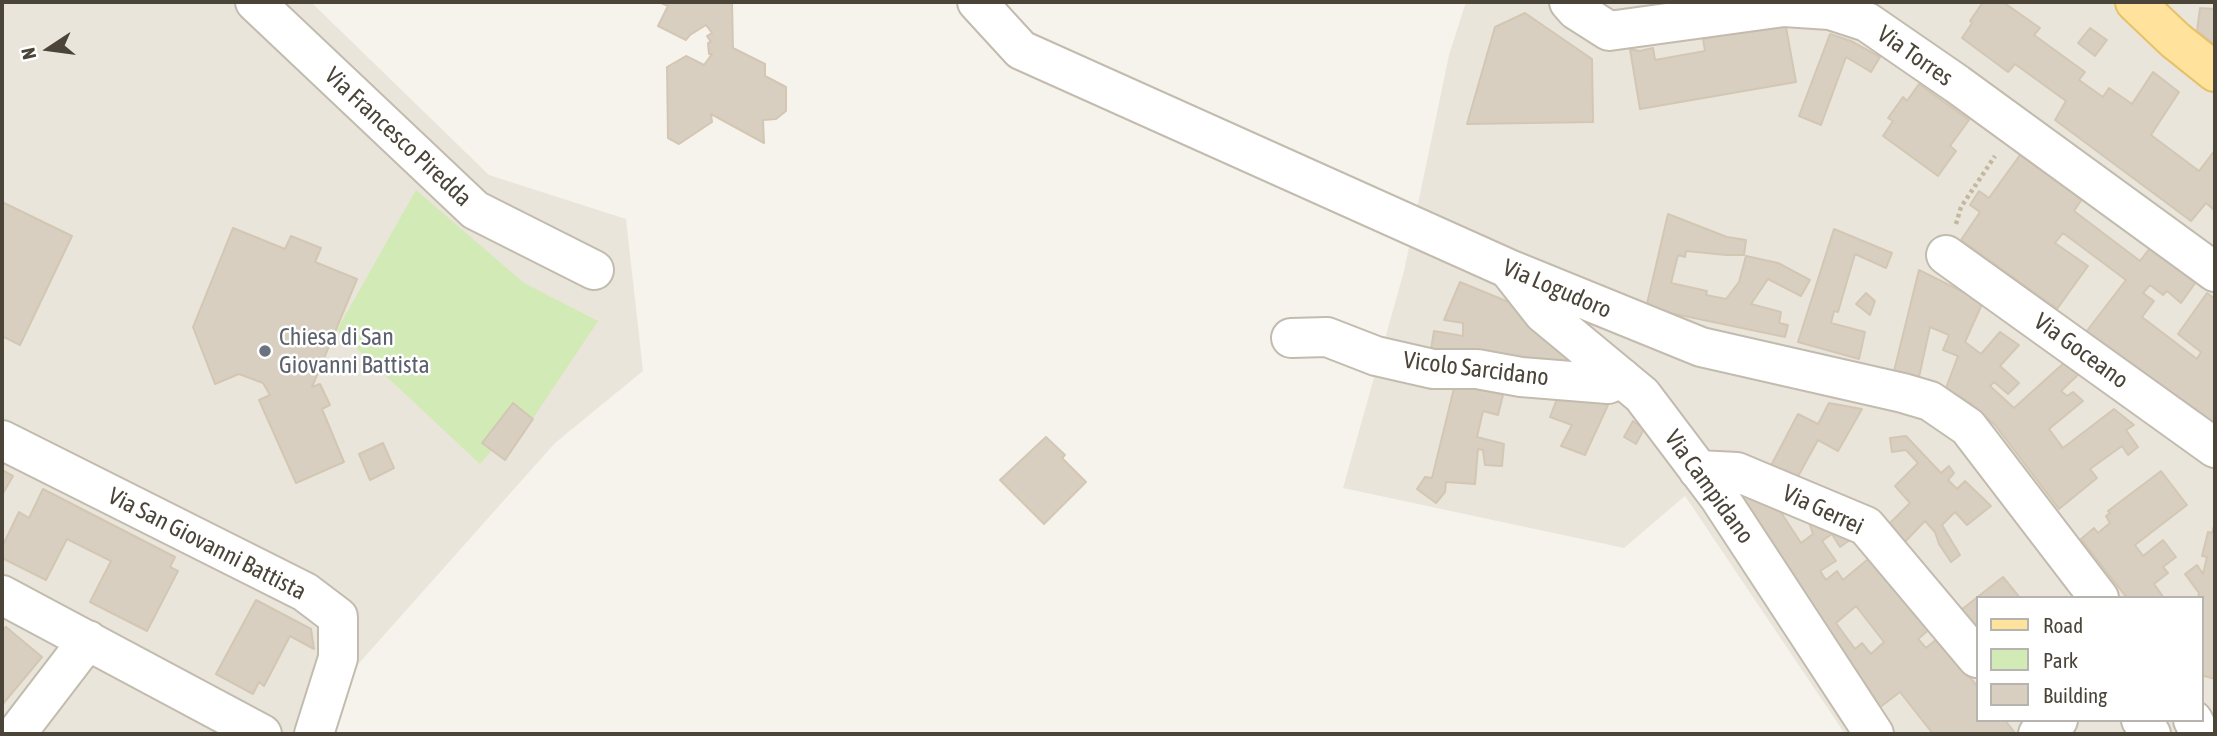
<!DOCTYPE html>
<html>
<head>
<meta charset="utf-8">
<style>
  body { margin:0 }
  #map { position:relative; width:2217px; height:736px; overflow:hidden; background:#f6f3ec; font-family:"Asap Condensed",sans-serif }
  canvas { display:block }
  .frame { position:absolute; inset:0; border:4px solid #4b4439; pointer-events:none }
  .legend { position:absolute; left:1976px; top:596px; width:228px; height:126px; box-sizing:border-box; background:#fff; border:2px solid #b7b4b0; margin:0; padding:9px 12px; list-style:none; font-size:21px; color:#4b4439 }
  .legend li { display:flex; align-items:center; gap:14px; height:35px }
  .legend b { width:35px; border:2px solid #b7b4b0 }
  .north { position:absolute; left:14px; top:14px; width:70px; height:70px; -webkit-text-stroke:5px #fff; paint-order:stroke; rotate:257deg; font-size:19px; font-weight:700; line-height:28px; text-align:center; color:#4b4439 }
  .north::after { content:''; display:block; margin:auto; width:24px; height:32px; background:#4b4439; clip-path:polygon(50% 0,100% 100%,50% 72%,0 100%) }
</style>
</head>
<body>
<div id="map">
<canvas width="2217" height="736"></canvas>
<div class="frame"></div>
<ul class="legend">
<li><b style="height:9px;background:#ffe39c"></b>Road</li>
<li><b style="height:19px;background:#d2eab5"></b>Park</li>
<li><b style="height:19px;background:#d8cfc1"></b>Building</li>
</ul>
<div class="north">N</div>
</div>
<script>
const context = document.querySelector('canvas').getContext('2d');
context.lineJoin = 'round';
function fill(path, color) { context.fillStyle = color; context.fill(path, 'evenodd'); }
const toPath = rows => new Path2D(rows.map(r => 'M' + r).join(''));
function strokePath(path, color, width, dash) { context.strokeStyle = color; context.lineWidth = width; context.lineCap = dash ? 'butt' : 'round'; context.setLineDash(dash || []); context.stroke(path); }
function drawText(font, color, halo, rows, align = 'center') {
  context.font = font + ' "Asap Condensed",sans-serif'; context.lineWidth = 5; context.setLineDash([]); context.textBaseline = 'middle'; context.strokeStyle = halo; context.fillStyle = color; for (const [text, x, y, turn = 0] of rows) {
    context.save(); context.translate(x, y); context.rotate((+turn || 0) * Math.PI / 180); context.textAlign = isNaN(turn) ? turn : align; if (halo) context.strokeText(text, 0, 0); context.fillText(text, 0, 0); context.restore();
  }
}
fill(toPath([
  [2,2,311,2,489,175,626,219,643,371,555,443,296,734,2,734],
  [1466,2,2215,2,2215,734,1845,734,1685,496,1624,548,1343,488,1404,271,1449,55],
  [1977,598,2201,598,2201,720,1977,720]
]), '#eae5da');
fill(toPath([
  [416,190,524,283,598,321,505,460,492,450,480,464,337,330]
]), '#d2eab5');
const building = toPath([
  [659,2,732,2,733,48,765,64,765,76,786,87,786,111,776,119,763,120,764,143,711,114,712,122,679,144,668,138,667,67,686,56,704,65,712,54,709,54,708,43,711,42,707,36,712,33,706,25,690,35,686,40,658,26,668,6,659,2],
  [1983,2,2003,2,2040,28,2034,35,2085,72,2079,80,2103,97,2109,88,2132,104,2153,72,2179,92,2151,135,2199,171,2215,150,2215,206,2213,209,2206,203,2191,221,2055,120,2066,101,2015,64,2008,72,1962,38,1972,23,1970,21,1983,2],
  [2200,8,2215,9,2215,45,2197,31,2200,8],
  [1525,13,1592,59,1593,122,1467,124,1495,27,1525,13],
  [1773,26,1786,27,1796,82,1640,109,1630,49,1640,51,1653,48,1655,60,1705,51,1703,39,1773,26],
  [2090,28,2107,40,2095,56,2078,43,2090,28],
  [1830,34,1851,41,1880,57,1871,72,1846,57,1821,125,1799,116,1830,34],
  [1919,84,1969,120,1950,146,1956,151,1938,176,1883,136,1893,121,1888,118,1903,97,1907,101,1919,84],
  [2020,155,2082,199,2074,211,2140,261,2150,248,2196,282,2181,303,2167,291,2163,295,2150,285,2143,293,2154,301,2142,317,2197,359,2201,352,2178,334,2207,293,2215,299,2215,428,2086,332,2126,280,2063,233,2055,243,2088,266,2057,309,1961,240,1980,212,1970,205,1979,191,1989,198,2020,155],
  [2,202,72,236,20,345,2,336,2,202],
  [1668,214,1727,237,1746,240,1744,255,1726,255,1686,251,1685,257,1678,255,1671,283,1707,291,1706,295,1726,299,1739,282,1746,256,1778,263,1810,280,1801,296,1768,279,1751,304,1781,312,1779,323,1788,325,1785,337,1646,308,1668,214],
  [233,228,285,249,291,236,321,248,315,262,357,279,312,387,320,384,330,405,322,409,344,462,296,483,259,400,270,395,263,383,239,374,215,384,193,327,233,228],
  [1834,229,1892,253,1886,268,1855,254,1838,312,1834,311,1831,323,1865,332,1859,359,1798,342,1834,229],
  [1919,270,1983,302,1965,342,1981,354,2000,332,2019,345,2000,366,2019,383,2008,394,1994,382,1990,386,2014,408,2065,362,2081,372,2061,391,2067,396,2073,392,2083,401,2049,429,2063,448,2114,409,2134,425,2126,430,2138,447,2128,455,2122,446,2090,469,2097,478,2059,509,1995,425,1969,402,1946,388,1958,356,1943,350,1949,335,1930,327,1919,377,1894,371,1919,270],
  [1460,282,1528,310,1573,363,1430,356,1434,331,1463,336,1463,323,1444,320,1460,282],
  [1866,293,1875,301,1870,315,1856,304,1866,293],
  [1457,376,1506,383,1498,415,1483,411,1477,437,1504,444,1502,466,1485,465,1483,450,1478,449,1475,484,1446,482,1445,492,1436,503,1417,489,1425,477,1432,478,1457,376],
  [1560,391,1608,405,1585,455,1561,446,1572,425,1550,417,1560,391],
  [513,403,533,419,505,460,482,443,513,403],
  [1829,403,1862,409,1838,451,1818,440,1791,489,1765,477,1798,414,1818,424,1829,403],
  [1633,421,1644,429,1636,444,1624,437,1633,421],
  [1906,436,1941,473,1949,466,1954,473,1948,480,1957,489,1965,481,1991,506,1967,525,1955,512,1942,525,1960,555,1951,562,1939,544,1935,532,1925,521,1897,550,1880,533,1910,503,1895,486,1918,463,1906,450,1892,452,1890,438,1906,436],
  [1046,437,1065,455,1062,458,1086,482,1044,524,1000,480,1046,437],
  [383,443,394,468,370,480,359,454,383,443],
  [2,470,13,476,2,495,2,470],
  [2161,471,2187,505,2135,545,2143,556,2163,540,2176,557,2163,567,2168,573,2154,584,2164,598,2127,598,2081,539,2094,528,2098,533,2110,523,2106,516,2110,513,2108,511,2161,471],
  [1754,485,1767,491,1801,543,1813,534,1805,510,1857,535,1840,547,1832,534,1822,541,1836,561,1820,571,1826,580,1837,571,1843,580,1873,555,1931,628,1918,639,1926,648,1938,638,1977,686,1977,720,2005,720,2015,733,1933,734,1900,692,1879,708,1742,496,1754,485],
  [1856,606,1884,642,1871,654,1862,643,1855,649,1836,623,1856,606],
  [43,489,175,557,170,567,178,571,147,631,90,602,111,561,67,539,46,580,2,558,2,547,19,512,29,518,43,489],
  [2215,522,2215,679,2201,675,2201,598,2198,598,2199,593,2185,574,2197,565,2203,574,2207,557,2202,556,2208,532,2212,533,2215,522],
  [2003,577,2020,598,1977,598,1977,640,1956,614,2003,577],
  [256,600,311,629,314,649,290,636,264,686,259,682,253,694,216,674,256,600],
  [6,627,42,657,2,705,2,629,3,630,6,627]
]);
fill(building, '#d8cfc1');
strokePath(building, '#d3c7b4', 2);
const minor = toPath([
  [255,2,475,210,594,270],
  [977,2,1021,50,1509,269,1701,347,1903,393,1930,401,1968,427,2099,598],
  [1569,2,1576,10,1609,31,1784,7,1830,10,1867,22,1957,84,2215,272],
  [1946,255,2215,448],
  [1510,271,1543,313,1642,395,1719,497,1874,734],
  [1291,338,1327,337,1376,356,1433,369,1477,369,1521,377,1608,384,1622,378],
  [2,440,305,592,338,617,338,658,314,734],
  [1698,470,1737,472,1866,526,1977,658],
  [2,595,262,734],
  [2141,720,2151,734],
  [2193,720,2200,734],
  [16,734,88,640],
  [2038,734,2058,720]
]);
const major = toPath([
  [2135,2,2175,40,2215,72]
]);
strokePath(minor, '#c2bbae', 42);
strokePath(major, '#e6c16a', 42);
strokePath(toPath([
  [1956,224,1961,207,1995,156]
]), '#c4b79f', 4.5, [3.5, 3.5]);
strokePath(minor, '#fff', 38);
strokePath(major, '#ffe39c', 38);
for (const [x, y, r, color] of [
  [265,351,7,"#6b7280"]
]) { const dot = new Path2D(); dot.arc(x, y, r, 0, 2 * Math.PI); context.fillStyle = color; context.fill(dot); strokePath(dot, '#fff', 2.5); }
drawText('24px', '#4b4439', '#fff', [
  ["Via Torres",1915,56,35],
  ["Via Francesco Piredda",398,137,43],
  ["Via Logudoro",1557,289,23],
  ["Via Goceano",2081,351,36],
  ["Vicolo Sarcidano",1476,369,7],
  ["Via Campidano",1709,487,54],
  ["Via Gerrei",1823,510,25],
  ["Via San Giovanni Battista",207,544,27]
]);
drawText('24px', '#5b616d', '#fff', [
  ["Chiesa di San",279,337],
  ["Giovanni Battista",279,365]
], 'left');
</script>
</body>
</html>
